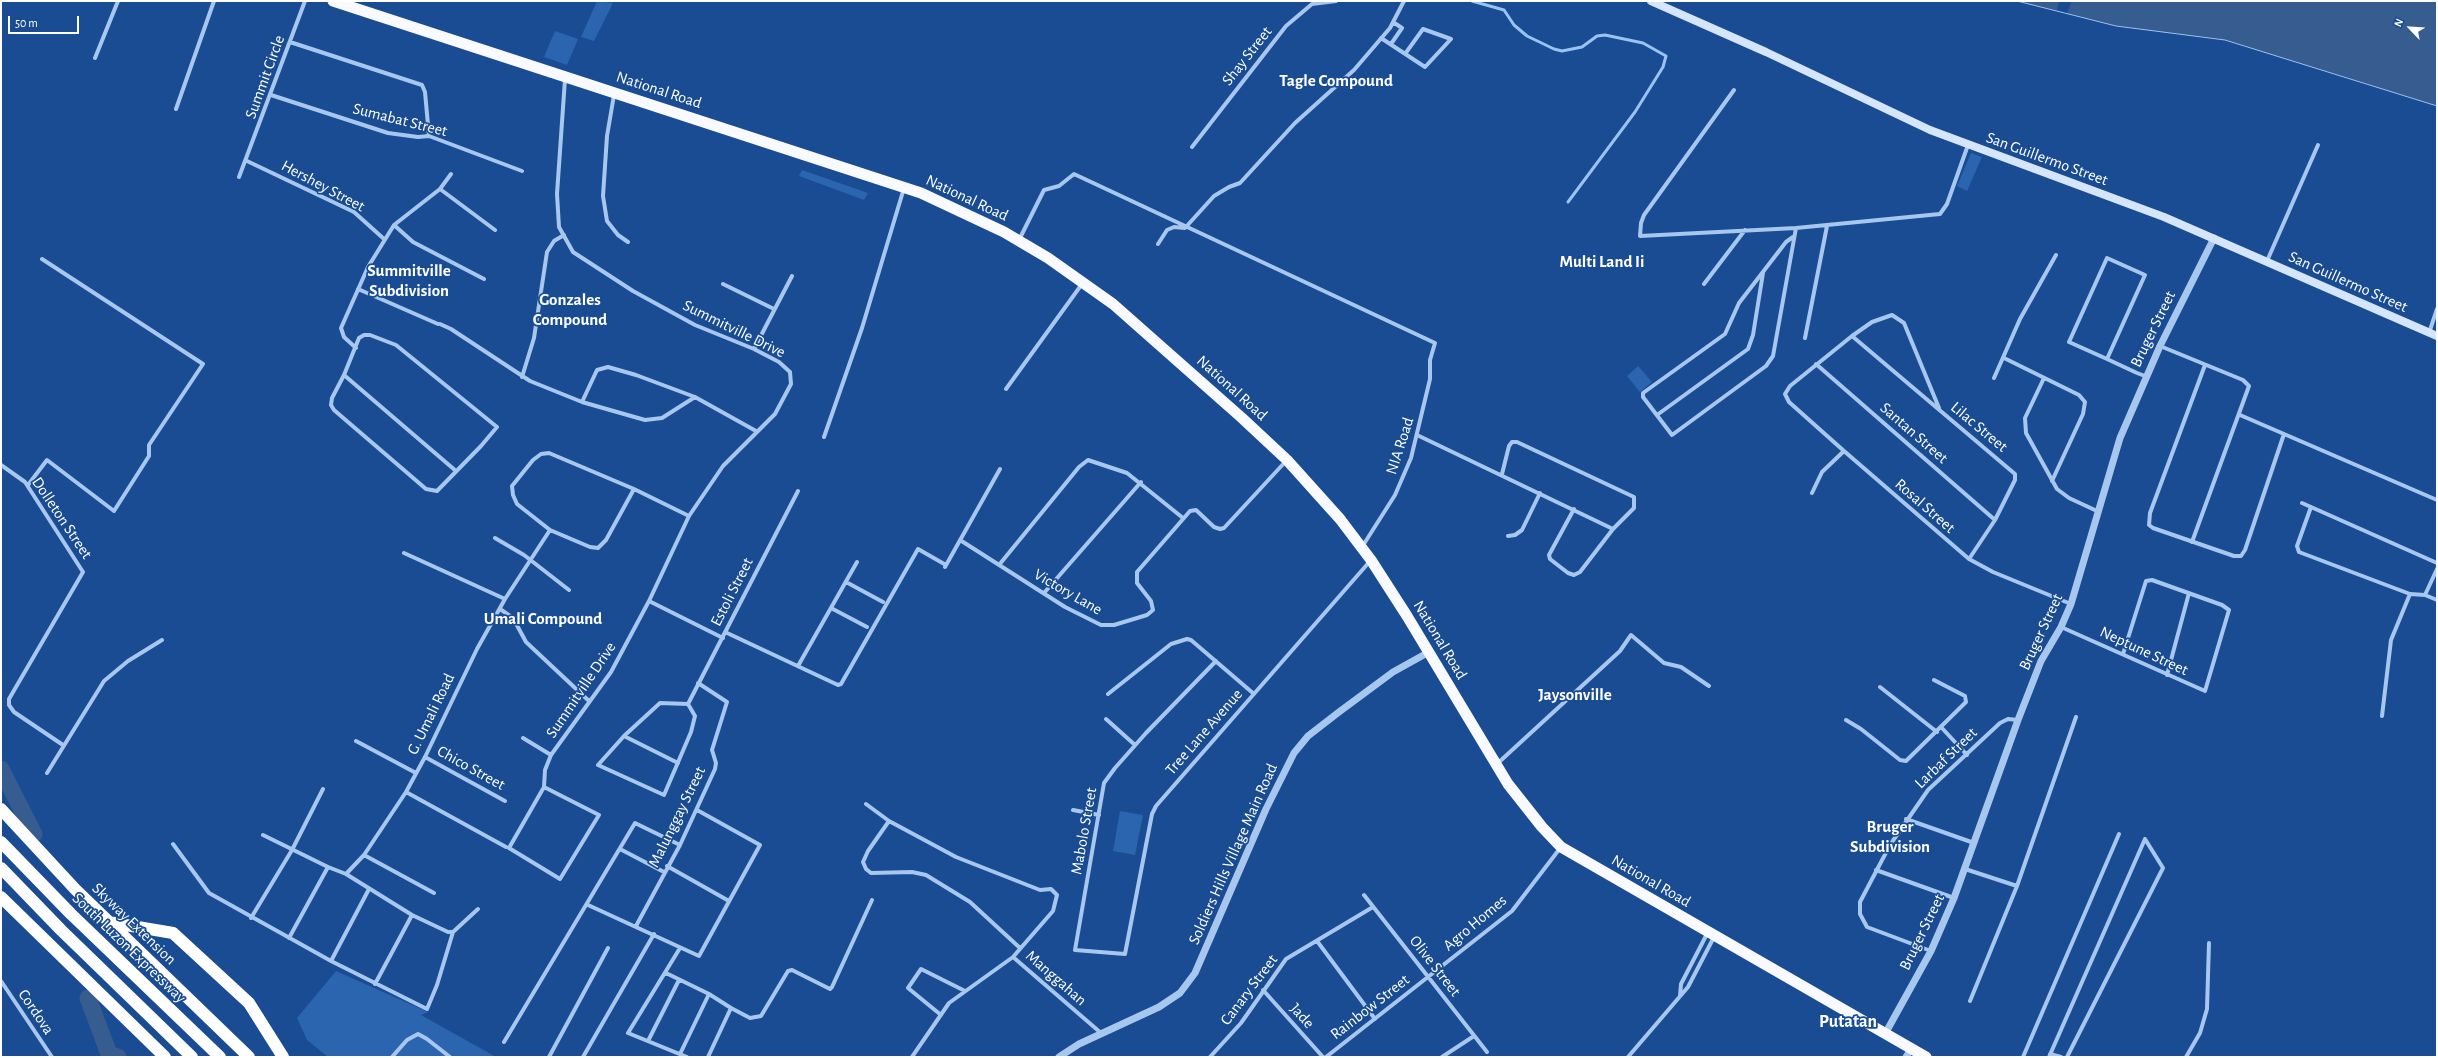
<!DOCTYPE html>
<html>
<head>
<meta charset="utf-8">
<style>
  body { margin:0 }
  #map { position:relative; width:2438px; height:1058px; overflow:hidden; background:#194c92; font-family:"Alegreya Sans",sans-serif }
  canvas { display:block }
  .frame { position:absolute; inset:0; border:2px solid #fff; pointer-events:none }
  .north { position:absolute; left:2390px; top:8px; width:40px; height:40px; -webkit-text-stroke:3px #194c92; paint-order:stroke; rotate:295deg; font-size:11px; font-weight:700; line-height:16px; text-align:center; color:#fff }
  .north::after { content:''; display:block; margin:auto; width:14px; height:18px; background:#fff; clip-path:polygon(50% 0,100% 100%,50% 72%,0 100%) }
  .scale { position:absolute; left:8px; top:16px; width:71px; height:18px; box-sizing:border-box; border:2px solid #fff; border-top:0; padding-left:5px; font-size:12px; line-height:14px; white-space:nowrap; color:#fff; -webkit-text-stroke:3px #194c92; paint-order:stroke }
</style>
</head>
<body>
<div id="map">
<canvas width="2438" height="1058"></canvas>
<div class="frame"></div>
<div class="north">N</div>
<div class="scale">50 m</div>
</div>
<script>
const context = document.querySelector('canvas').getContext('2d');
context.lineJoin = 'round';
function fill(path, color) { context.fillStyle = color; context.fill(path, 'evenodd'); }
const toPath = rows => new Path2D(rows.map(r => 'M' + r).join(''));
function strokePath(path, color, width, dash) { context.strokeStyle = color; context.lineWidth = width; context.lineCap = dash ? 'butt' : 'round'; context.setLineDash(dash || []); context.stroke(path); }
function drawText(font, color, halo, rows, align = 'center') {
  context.font = font + ' "Alegreya Sans",sans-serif'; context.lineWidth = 3.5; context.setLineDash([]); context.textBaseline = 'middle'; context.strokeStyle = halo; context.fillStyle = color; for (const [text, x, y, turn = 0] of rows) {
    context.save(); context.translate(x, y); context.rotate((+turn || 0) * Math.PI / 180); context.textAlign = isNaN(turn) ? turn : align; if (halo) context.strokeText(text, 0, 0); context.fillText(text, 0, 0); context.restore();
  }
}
fill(toPath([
  [597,1,613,3,594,41,581,37],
  [555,31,578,39,567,65,544,57],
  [1971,153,1982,157,1967,191,1957,186],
  [802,170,868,193,864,200,799,176],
  [1638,366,1652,382,1640,392,1627,376],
  [1120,811,1143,815,1135,855,1113,851],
  [336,971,428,1012,421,1015,496,1057,328,1057,307,1040,297,1018]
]), '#2b65b0');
const water = toPath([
  [2017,1,2437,1,2437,106,2225,40,2116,26,2017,1]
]);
fill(water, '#375c8f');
strokePath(water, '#9ac2f2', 1);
fill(toPath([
  [2059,1,2072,1,2067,13,2057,10]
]), '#194c92');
strokePath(toPath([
  [1472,1,1504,10,1514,25,1527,36,1554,49,1562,51,1582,47,1597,36,1605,35,1643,43,1666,56,1663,67,1635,112,1568,202]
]), '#9ac2f2', 3);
strokePath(toPath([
  [1,769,34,834],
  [88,998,109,1054,118,1057]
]), '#375c8f', 17);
strokePath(toPath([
  [1381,38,1425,67,1451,39,1423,29,1405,54],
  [290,42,422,85,425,92,429,136],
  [1391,44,1402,28,1393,22],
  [95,58,118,1],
  [1734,90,1644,215,1641,223,1640,236,1796,228,1940,214,1947,204,1968,145],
  [271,95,388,133,418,137,429,136,522,171],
  [614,95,607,136,603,196,607,221,618,235,628,242],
  [176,109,214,1],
  [1192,147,1286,26,1312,4,1336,1],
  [247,161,354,212,384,239],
  [239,177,305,1],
  [440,189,495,230],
  [394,225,413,242,484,279],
  [1793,237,1786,242,1739,303,1725,334,1643,393,1643,397,1672,435,1766,366,1773,356,1796,228],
  [1019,240,1044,190,1059,186,1074,174,1435,343,1430,360,1430,379,1411,458,1395,495,1362,547],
  [1158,244,1167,230,1174,227,1185,228,1214,196,1229,187,1240,183,1295,123,1354,70,1390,28,1404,1],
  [2267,261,2318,145],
  [723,284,774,309],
  [1704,284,1745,230],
  [358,289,438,324],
  [440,324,451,329,530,381,582,402,645,420,662,418,695,397],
  [2429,333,2437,309],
  [364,335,370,335,396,345,497,427,481,446,437,491,426,489,334,410,331,405,332,398,344,375,359,338,364,335],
  [1852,336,2015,474,2015,480,1995,520,1969,559],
  [1805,338,1827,226],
  [2160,346,2243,380,2249,386,2192,542],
  [356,348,344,337,341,328,368,267,394,225,440,189,451,174],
  [754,349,792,276],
  [2004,358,2079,395,2085,402,2083,414,2052,481],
  [2107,359,2145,275,2107,258,2069,342,2107,359,2137,373,2145,376],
  [1816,364,1995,520],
  [2205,365,2150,513,2149,525,2153,528,2234,556,2241,556,2245,550,2284,434],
  [344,375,456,471],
  [522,377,534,338,547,252,554,241,564,235],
  [1994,378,2020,319,2056,255],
  [2044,378,2025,418,2026,433,2057,489,2069,498,2097,511],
  [1006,389,1082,284],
  [582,402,597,370,608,367,636,375,695,397,756,431],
  [1939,408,1904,323,1892,315,1872,322,1852,336,1790,386,1785,394,1789,402,1844,451,1969,559,1993,572,2071,604],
  [1657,415,1748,349,1753,335,1763,273],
  [2240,415,2437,500],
  [1417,435,1613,529],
  [824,437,862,328,904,188],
  [1,465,25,482,83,572,9,699,9,705,14,712,63,745],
  [1502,474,1509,446,1512,442,1517,442,1634,497,1634,508,1613,529,1580,572,1574,575,1568,573,1550,559,1549,555,1574,509],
  [28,485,47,460,114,511,149,456,149,445,203,364,42,259],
  [634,489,606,540,598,548,590,547,550,530,517,504,513,495,512,486,533,460,541,454,549,453,634,489,689,516],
  [1812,493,1822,472,1844,451],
  [2302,503,2437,563],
  [2311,507,2297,546,2299,552,2410,594,2425,595,2437,600],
  [1508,536,1515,535,1522,530,1540,493],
  [495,538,524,555,569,590],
  [960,540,1065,607,1101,625,1114,625,1147,615,1153,610,1151,601,1137,583,1137,572,1190,511,1196,510,1214,527,1220,529,1224,528,1286,461],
  [404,553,505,599],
  [999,565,1079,467,1088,460,1127,473,1183,518],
  [945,567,1000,469],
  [846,582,883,602],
  [1044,593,1141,482],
  [2425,595,2437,569],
  [649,601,723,638],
  [831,608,867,627],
  [500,609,513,618,526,642,589,701],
  [2061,627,2205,691,2229,610,2222,605,2152,580,2146,581,2123,654],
  [725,632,838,685,841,684,918,549,946,565],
  [1216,661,1146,733,1115,768,1104,783,1075,950,1125,954,1152,814,1156,806,1371,560],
  [798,666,857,562],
  [2167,675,2189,593],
  [1880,687,1937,732],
  [1108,694,1171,644,1187,639,1191,640,1254,694],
  [660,703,688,704,695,716,691,732,664,795,598,765,624,736,660,703],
  [688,704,798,491],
  [2382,716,2391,640,2410,594],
  [1106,719,1135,745],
  [1846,720,1861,729,1900,760,1906,761,1966,702,1965,696,1934,680],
  [1941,727,1967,755],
  [624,736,678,763],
  [523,738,551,755],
  [356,741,416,773],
  [425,757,505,801],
  [1498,763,1620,651,1631,635,1664,663,1681,667,1709,686],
  [47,773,104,681,128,661,162,640],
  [544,787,509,848,560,879,599,815,544,787,545,770,551,755,611,672,649,601,689,516,723,466,775,414,791,384,790,372,779,362,754,349,695,325,633,291,573,252,559,227,557,194,565,79],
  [406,792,506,847],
  [866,804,889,821,956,857,1040,890,1051,889,1057,895,1053,911,1013,957,949,1003,912,1057],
  [1073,810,1099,815],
  [1906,819,1974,843],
  [889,821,868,851,863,862,866,869,871,873,912,872,926,875,970,902,1020,948],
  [263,835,328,867,346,874,412,915,448,932,453,932,478,909],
  [173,844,209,893,331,961,427,1009,437,985,453,932],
  [620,849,664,872],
  [364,855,434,893],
  [667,866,729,901],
  [1965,869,2017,886],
  [1876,870,1954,898],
  [346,874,364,855,406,792,425,757,477,649,505,599,550,530],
  [1364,895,1487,1052],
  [588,905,699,956,760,845,697,810],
  [251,918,292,850,323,789],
  [636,926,680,845,715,769,716,763,712,750,727,702,698,683],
  [289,938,328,867],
  [1317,941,1375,1019],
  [680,948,628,1033,687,1057],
  [1931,951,1867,927,1860,914,1860,902,1890,845,1928,790,2000,723,2008,719,2018,720],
  [1013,957,1101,1033],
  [331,961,369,889],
  [666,973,709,994,731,1008,708,1057],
  [1,981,52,1057],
  [375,984,412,915],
  [1263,990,1323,1057],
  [1680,996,1681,984,1708,932],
  [1970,1001,2017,886,2076,717],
  [731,1008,750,1018,761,1016,788,971,792,970,830,989,832,987,872,900],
  [941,1015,908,988,921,969,965,991],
  [648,1041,679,980],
  [504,1042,635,823,680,845],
  [680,1054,709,994],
  [2050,1054,2061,1057],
  [392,1057,407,1040,418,1034,427,1039,450,1057],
  [549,1057,608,948],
  [583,1057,654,934],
  [1210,1057,1241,1023,1286,959,1373,907],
  [1326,1057,1512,911,1561,847],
  [1442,1057,1474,1036],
  [1628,1057,1688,987,1714,937],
  [2023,1057,2119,834],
  [2049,1057,2145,839],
  [2067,1057,2163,868,2145,839],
  [2186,1057,2200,1033,2207,1009,2209,943]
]), '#a8c7ef', 4);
strokePath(toPath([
  [1885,1034,1931,951,1954,898,2018,720,2041,661,2061,627,2071,604,2120,438,2160,346,2214,238],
  [1059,1057,1079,1044,1159,1007,1180,993,1195,973,1266,809,1294,753,1308,736,1339,712,1393,672,1429,652],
  [1906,1057,1911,1049]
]), '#a8c7ef', 7);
strokePath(toPath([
  [1651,1,1766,52,1930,130,2164,217,2437,336]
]), '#d5e5fb', 8);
strokePath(toPath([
  [333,1,921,193,1004,232,1048,258,1113,304,1242,418,1287,460,1340,519,1371,560,1407,616,1508,784,1542,827,1561,847,1926,1057]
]), '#f8faff', 11);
strokePath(toPath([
  [1,809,75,889,249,1057],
  [1,842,71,914,220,1057],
  [1,868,61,930,192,1057],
  [1,897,165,1057],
  [108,922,173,933,249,1003,283,1057]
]), '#fff', 12);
drawText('16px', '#fff', '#194c92', [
  ["Shay Street",1247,56,-52],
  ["Summit Circle",265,77,-70],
  ["National Road",659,90,18],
  ["Sumabat Street",400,120,14],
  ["San Guillermo Street",2047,159,20],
  ["Hershey Street",323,186,28],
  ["National Road",967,198,25],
  ["San Guillermo Street",2348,282,24],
  ["Summitville Drive",734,329,26],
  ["Bruger Street",2153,329,-64],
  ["National Road",1232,388,42],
  ["Lilac Street",1979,427,40],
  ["Santan Street",1914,433,41],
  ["NIA Road",1400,446,-72],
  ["Rosal Street",1925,506,41],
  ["Dolleton Street",62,518,56],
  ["Estoli Street",732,592,-63],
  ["Victory Lane",1068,592,30],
  ["Bruger Street",2041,632,-65],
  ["National Road",1440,640,59],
  ["Neptune Street",2144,651,25],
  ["Summitville Drive",581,690,-56],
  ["G. Umali Road",431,714,-64],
  ["Tree Lane Avenue",1204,732,-49],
  ["Larbaf Street",1946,758,-44],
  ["Chico Street",471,768,29],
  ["Malunggay Street",677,817,-64],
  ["Mabolo Street",1084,831,-80],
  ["Soldiers Hills Village Main Road",1233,854,-66],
  ["National Road",1651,881,30],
  ["Agro Homes",1475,923,-40],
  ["Skyway Extension",134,924,44],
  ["Bruger Street",1922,932,-64],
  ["South Luzon Expressway",129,948,44],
  ["Olive Street",1435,966,52],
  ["Manggahan",1056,978,41],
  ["Canary Street",1249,990,-53],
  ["Rainbow Street",1370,1007,-38],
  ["Cordova",36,1012,56],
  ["Jade",1302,1016,48]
]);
drawText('bold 17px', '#fff', '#194c92', [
  ["Tagle Compound",1336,81],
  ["Multi Land Ii",1602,262],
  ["Summitville",409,271],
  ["Subdivision",409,291],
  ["Gonzales",570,300],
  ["Compound",570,320],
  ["Umali Compound",543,619],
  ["Jaysonville",1575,695],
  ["Bruger",1890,827],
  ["Subdivision",1890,847]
]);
drawText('bold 18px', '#fff', '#194c92', [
  ["Putatan",1848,1022]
]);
</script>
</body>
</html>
